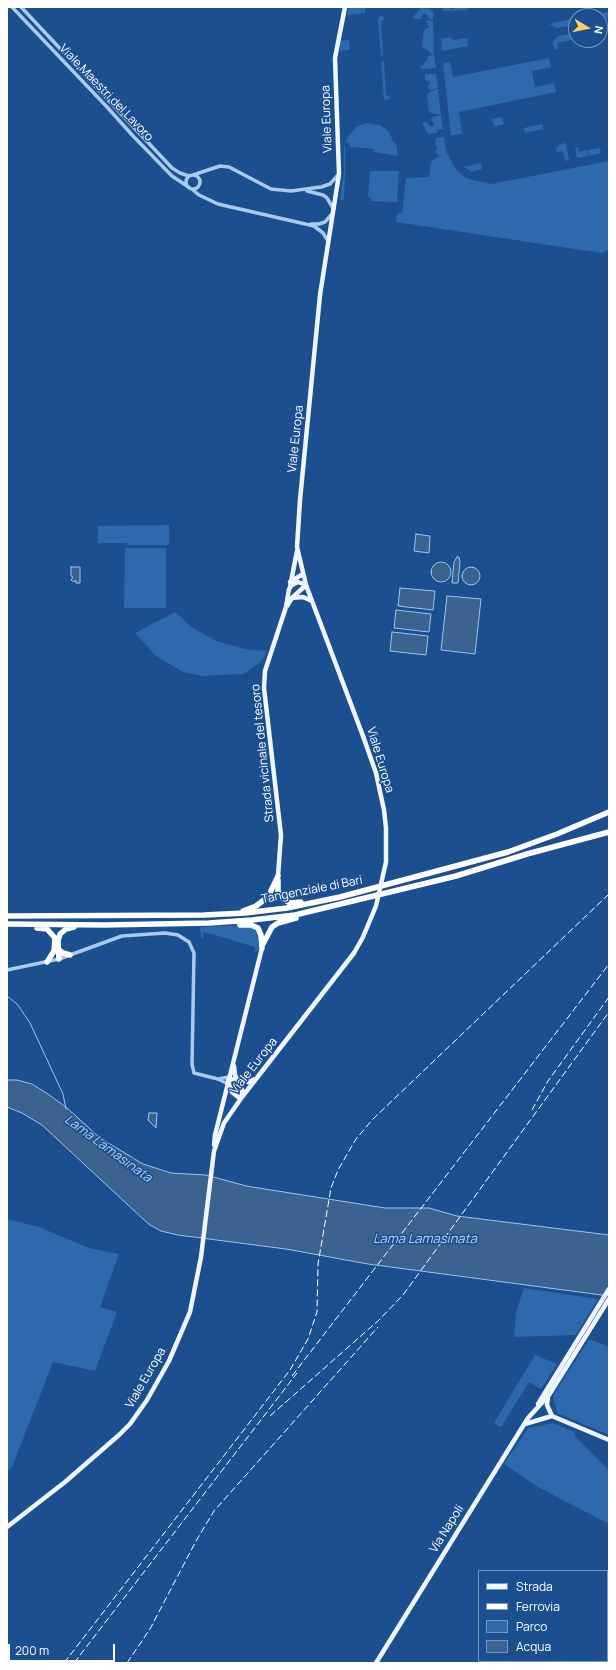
<!DOCTYPE html>
<html>
<head>
<meta charset="utf-8">
<style>
  body { margin:0 }
  #map { position:relative; width:616px; height:1670px; overflow:hidden; background:#1b4f8f; font-family:Manrope,sans-serif }
  canvas { display:block }
  .frame { position:absolute; inset:0; border:8px solid #fff; pointer-events:none }
  .legend { position:absolute; left:478px; top:1570px; width:130px; height:92px; box-sizing:border-box; background:#1b4f8f; border:1px solid #7695bc; margin:0; padding:5px 7px; list-style:none; font-size:12px; color:#fff }
  .legend li { display:flex; align-items:center; gap:8px; height:20px }
  .legend b { width:20px; border:1px solid #7695bc }
  .north { position:absolute; left:568px; top:8px; width:40px; height:40px; box-sizing:border-box; background:#1b4f8f; border:1px solid #7695bc; border-radius:50%; rotate:100deg; font-size:11px; font-weight:700; line-height:16px; text-align:center; color:#fff }
  .north::after { content:''; display:block; margin:auto; width:14px; height:18px; background:#ffd166; clip-path:polygon(50% 0,100% 100%,50% 72%,0 100%) }
  .scale { position:absolute; left:8px; top:1644px; width:107px; height:18px; box-sizing:border-box; border:2px solid #fff; border-top:0; padding-left:5px; font-size:12px; line-height:14px; white-space:nowrap; color:#fff; -webkit-text-stroke:3px #1b4f8f; paint-order:stroke }
</style>
</head>
<body>
<div id="map">
<canvas width="616" height="1670"></canvas>
<div class="frame"></div>
<ul class="legend">
<li><b style="height:5px;background:#f0f6ff"></b>Strada</li>
<li><b style="height:5px;background:#fff"></b>Ferrovia</li>
<li><b style="height:11px;background:#2e69ad"></b>Parco</li>
<li><b style="height:11px;background:#3c6290"></b>Acqua</li>
</ul>
<div class="north">N</div>
<div class="scale">200 m</div>
</div>
<script>
const context = document.querySelector('canvas').getContext('2d');
context.lineJoin = 'round';
function fill(path, color) { context.fillStyle = color; context.fill(path, 'evenodd'); }
const toPath = rows => new Path2D(rows.map(r => 'M' + r).join(''));
function strokePath(path, color, width, dash) { context.strokeStyle = color; context.lineWidth = width; context.lineCap = dash ? 'butt' : 'round'; context.setLineDash(dash || []); context.stroke(path); }
function drawText(font, color, halo, rows, align = 'center') {
  context.font = font + ' Manrope,sans-serif'; context.lineWidth = 3; context.setLineDash([]); context.textBaseline = 'middle'; context.strokeStyle = halo; context.fillStyle = color; for (const [text, x, y, turn = 0] of rows) {
    context.save(); context.translate(x, y); context.rotate((+turn || 0) * Math.PI / 180); context.textAlign = isNaN(turn) ? turn : align; if (halo) context.strokeText(text, 0, 0); context.fillText(text, 0, 0); context.restore();
  }
}
fill(toPath([
  [349,7,365,7,365,13,347,15],
  [443,7,453,9,456,7,468,7,468,10,443,11],
  [421,8,431,9,431,11,434,12,433,20,428,18,428,16,424,13,420,19,414,19,413,17],
  [609,12,609,18,600,20,600,16,588,16],
  [383,16,384,20,381,21,383,55,381,56,378,20,379,17],
  [576,18,576,25,557,28,549,24],
  [427,20,433,21,434,53,432,54,426,49,422,47,424,30,429,27,426,22],
  [576,33,576,39,557,43,558,49,555,50,553,42,558,36],
  [449,37,454,40,467,38,468,46,442,51,441,39],
  [349,40,350,50,340,51,341,41],
  [434,54,436,68,421,69,421,65,424,65,424,63,428,59,427,57],
  [549,58,551,67,532,71,535,87,554,83,556,92,459,112,462,134,451,135,443,63,450,62,453,77],
  [381,61,384,61,386,96,390,95,390,99,384,100],
  [425,74,436,74,438,88,430,90,428,87,430,82,425,80],
  [438,89,441,114,434,114,429,112,427,95,431,91],
  [441,115,443,129,437,130,437,133,428,134,422,123,427,122,431,127,435,124,431,120,433,117],
  [502,117,504,124,494,126,492,119],
  [366,123,380,125,389,132,394,143,396,143,398,156,374,152,374,149,350,147,349,143,345,142,348,137,356,127],
  [542,124,543,129,525,133,524,128],
  [444,137,446,151,455,168,463,176,469,179,491,184,609,161,609,249,602,253,595,252,396,222,397,214,402,213,406,178,429,177,431,162,439,156,435,152,438,147,435,145,436,138],
  [566,143,569,160,565,161,563,151,557,152,556,148,561,144],
  [344,145,345,146,345,175,344,200,340,200,344,174],
  [578,147,579,152,587,150,588,156,577,158,575,148],
  [600,148,601,153,589,156,588,150],
  [481,163,482,169,472,172,464,167],
  [370,171,399,171,397,202,371,201,371,197,368,197],
  [169,525,169,545,127,545,127,543,98,543,98,526],
  [125,548,166,548,166,608,124,608],
  [175,612,193,628,216,641,244,649,267,651,264,658,257,665,243,674,203,676,183,672,156,656,135,633],
  [248,925,253,927,259,932,260,944,258,951,255,952,255,947,204,932,203,938,201,938,200,927],
  [7,1219,39,1227,89,1248,119,1254,100,1307,117,1312,95,1371,53,1362,12,1467,7,1471],
  [524,1288,598,1299,576,1335,514,1337,516,1312],
  [589,1339,609,1347,609,1435,557,1413,553,1396],
  [535,1355,557,1364,541,1389,529,1382,501,1427,494,1423],
  [553,1423,575,1432,574,1435,609,1470,609,1524,538,1487,504,1464,528,1428]
]), '#2e69ad');
const water = toPath([
  [416,534,430,536,429,553,414,551,416,534],
  [457,557,459,557,460,562,458,583,452,583,454,562,457,557],
  '431 572a10 10 0 1 1 20 0a10 10 0 1 1-20 0Z',
  '462 576a9 9 0 1 1 18 0a9 9 0 1 1-18 0Z',
  [71,567,80,567,80,583,76,583,76,580,74,582,71,580,73,577,71,576,71,567],
  [400,588,435,591,433,610,398,606,400,588],
  [447,596,481,599,475,654,441,650,447,596],
  [396,610,431,614,429,632,394,628,396,610],
  [392,632,428,636,426,655,390,651,392,632],
  [7,1080,17,1080,32,1084,48,1094,67,1108,100,1138,143,1164,171,1173,206,1175,246,1186,385,1208,429,1208,457,1216,609,1235,609,1296,368,1264,286,1249,178,1235,161,1231,150,1225,142,1218,42,1125,22,1113,7,1107,7,1080],
  [149,1113,157,1113,156,1128,148,1120,149,1113]
]);
fill(water, '#3c6290');
strokePath(water, '#9cc4f0', 1);
strokePath(toPath([
  [7,996,17,1004,30,1023,63,1094,66,1109]
]), '#9cc4f0', 1);
strokePath(toPath([
  [12,7,107,107,134,137,172,176,190,188],
  [21,7,172,168,180,173,189,176],
  '186 182a7 7 0 1 1 14 0a7 7 0 1 1-14 0Z',
  [193,175,220,166,229,167,271,189,291,191,321,187,330,184,338,175],
  [192,189,199,195,218,204,314,226,323,233,328,241],
  [307,191,323,195,327,198,333,208],
  [311,224,319,224,325,222,332,214],
  [7,970,59,959,122,936,165,933,178,935,189,942,194,953,192,1064,194,1073,218,1079,229,1077],
  [218,1079,228,1084]
]), '#a9c9ee', 3.5);
strokePath(toPath([
  [345,7,335,58,339,174,320,295,300,500,297,547,306,585,363,736],
  [290,582,303,574],
  [290,587,297,551],
  [292,598,303,597,312,601],
  [287,606,292,598,306,585],
  [278,876,281,835,264,688,265,671,286,607,289,589,292,585,298,582,306,585],
  [234,1066,235,1075,242,1090,242,1097],
  [242,1097,238,1097,232,1092,228,1080,234,1079,248,1082,255,1079],
  [214,1145,215,1135,262,948],
  [548,1397,547,1405,552,1416],
  [538,1404,609,1289],
  [552,1416,609,1440],
  [525,1424,552,1416],
  [7,1527,65,1482,119,1435,130,1424,147,1400,169,1361,190,1312,201,1257,214,1151,224,1123,242,1097,354,953],
  [376,1663,528,1418,549,1395,609,1299]
]), '#f0f6ff', 4.5);
strokePath(toPath([
  [278,880,278,891,283,899,290,903,301,902],
  [243,911,256,906,264,900,270,893,278,876],
  [7,916,204,915,245,913,287,908,340,897,508,852,557,834,609,812],
  [7,924,104,925,209,923,252,920,295,915,456,876,527,854,609,832],
  [240,925,251,925,258,928,261,935,262,948],
  [37,928,47,929,55,938,54,951,47,962],
  [263,944,272,927,278,923,296,918],
  [59,950,63,953,70,955],
  [59,959,58,941,60,934,66,929,74,927]
]), '#fff', 5.5);
strokePath(toPath([
  [532,1110,548,1081,609,997],
  [292,1376,609,964],
  [270,1416,379,1320,403,1295,609,1012],
  [64,1663,290,1370,308,1339,317,1312,318,1264,331,1188,338,1170,356,1139,373,1119,609,894],
  [74,1663,297,1373],
  [127,1663,150,1629,196,1541,214,1511,378,1327]
]), '#fff', 1, [7, 3]);
strokePath(toPath([
  [354,953,363,937,376,906,386,862,386,828,384,810,376,773,363,736]
]), '#f0f6ff', 4.5);
drawText('12px', '#fff', '#1b4f8f', [
  ["Viale Maestri del Lavoro",106,93,46],
  ["Viale Europa",327,119,-92],
  ["Viale Europa",296,439,-84],
  ["Strada vicinale del tesoro",263,753,-96],
  ["Viale Europa",380,760,73],
  ["Tangenziale di Bari",312,890,-11],
  ["Viale Europa",254,1066,-52],
  ["Viale Europa",146,1378,-60],
  ["Via Napoli",447,1529,-58]
]);
drawText('italic 13px', '#b5d3f5', '#1b4f8f', [
  ["Lama Lamasinata",108,1149,36],
  ["Lama Lamasinata",425,1239]
]);
</script>
</body>
</html>
